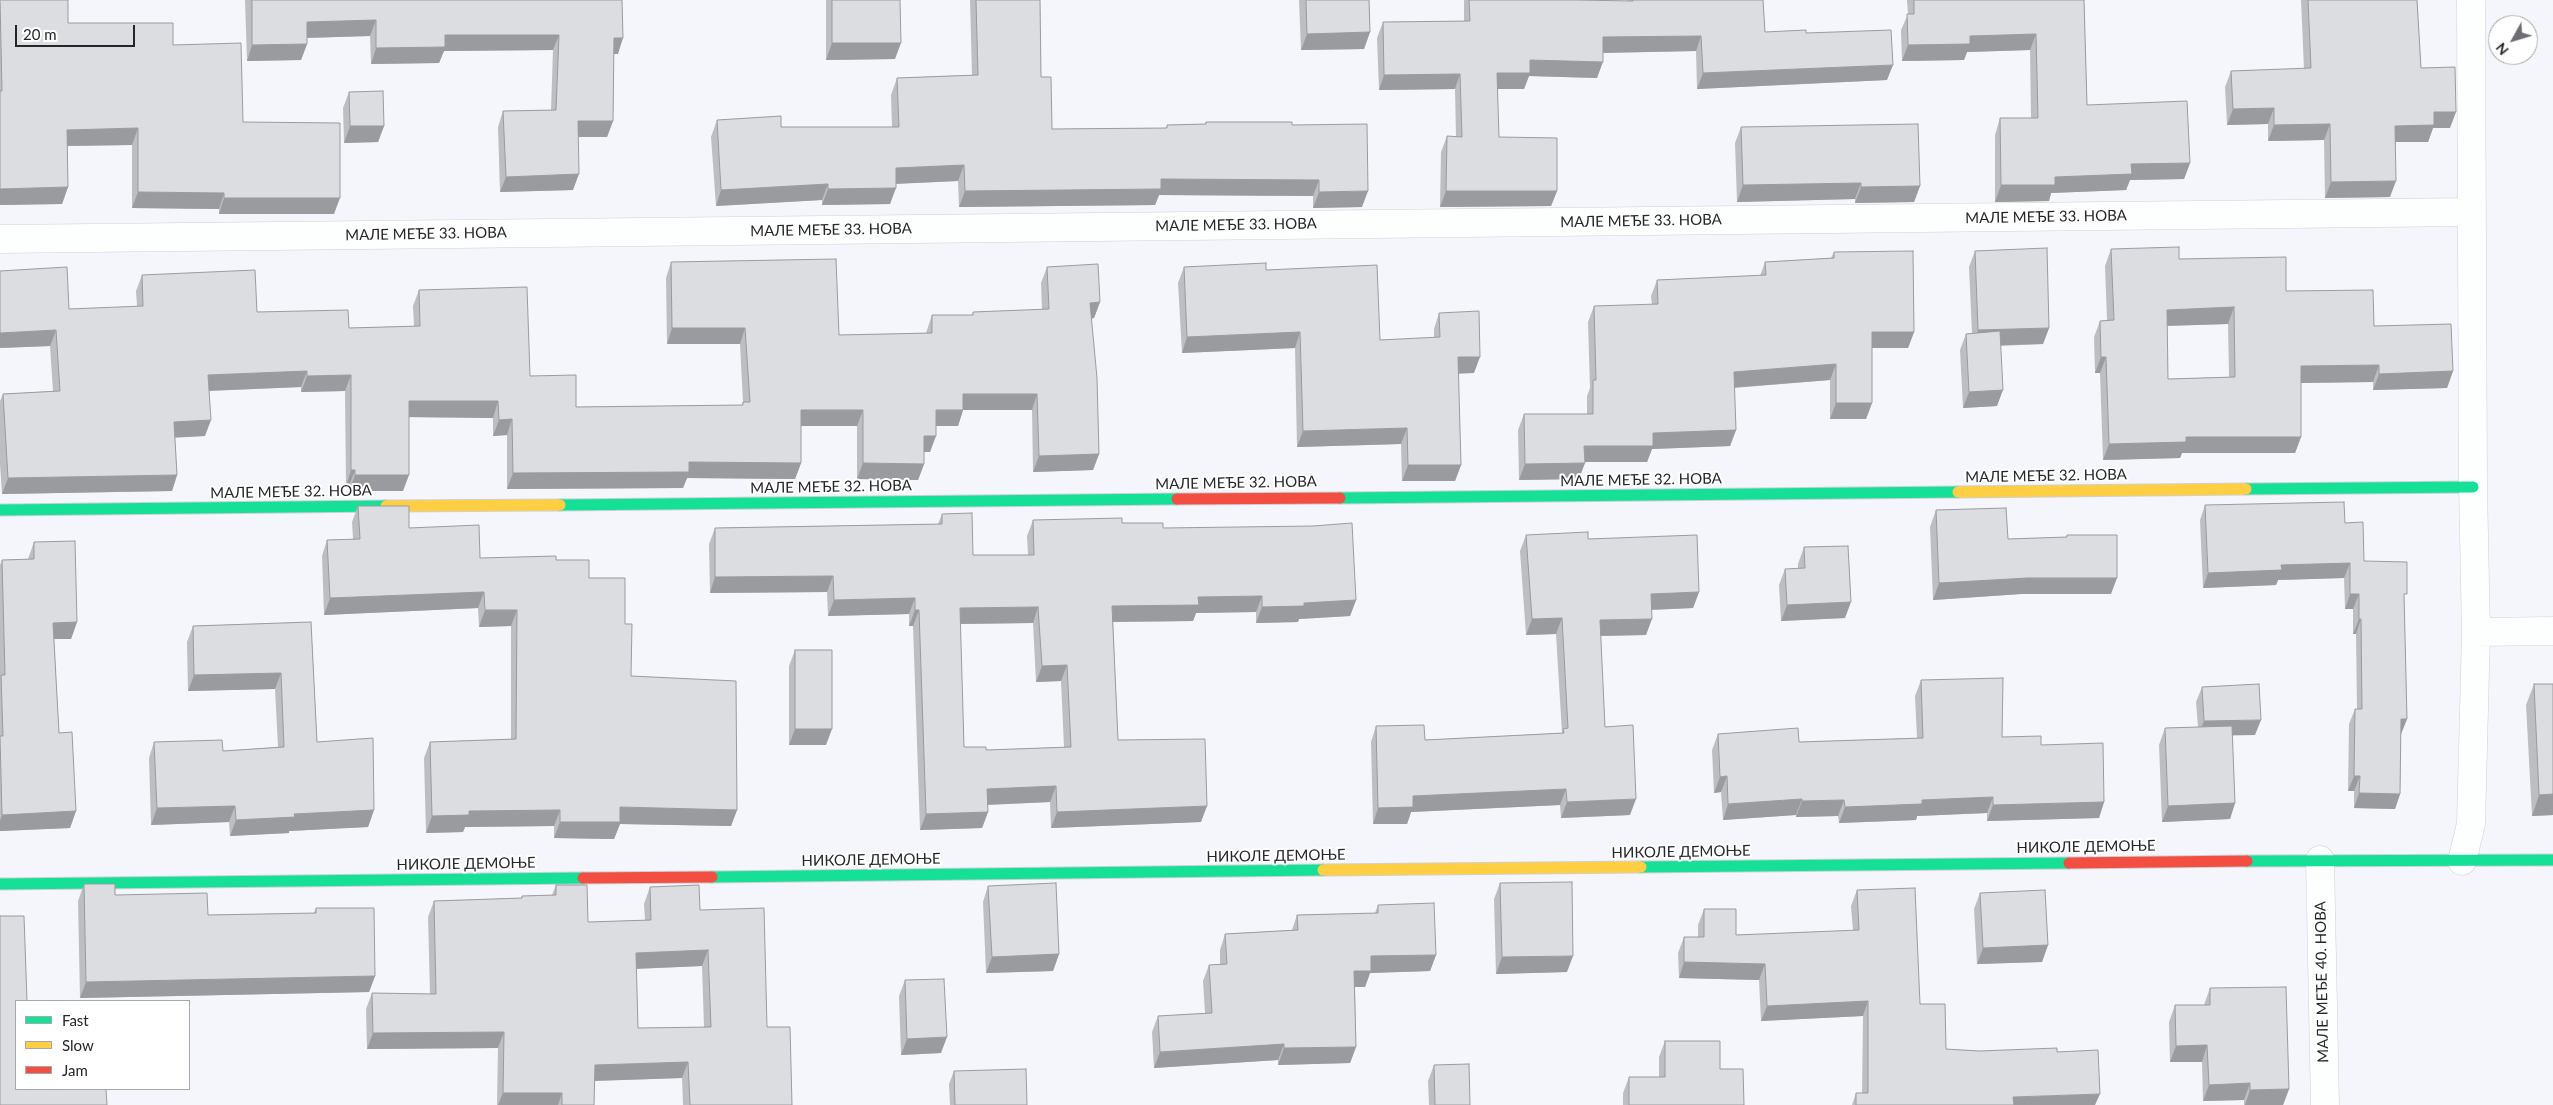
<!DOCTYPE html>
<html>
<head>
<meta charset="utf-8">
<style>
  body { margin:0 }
  #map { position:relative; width:2553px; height:1105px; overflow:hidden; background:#f4f6fb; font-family:Lato,sans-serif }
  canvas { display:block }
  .legend { position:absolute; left:15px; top:1000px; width:175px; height:90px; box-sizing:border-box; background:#fff; border:1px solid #a8a8a9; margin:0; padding:6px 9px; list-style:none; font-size:15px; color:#252629 }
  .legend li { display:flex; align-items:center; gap:10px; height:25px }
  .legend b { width:25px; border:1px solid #a8a8a9 }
  .north { position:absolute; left:2488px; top:15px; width:50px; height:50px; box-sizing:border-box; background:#fff; border:1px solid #a8a8a9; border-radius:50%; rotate:231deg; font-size:14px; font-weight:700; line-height:20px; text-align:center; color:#252629 }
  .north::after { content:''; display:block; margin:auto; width:18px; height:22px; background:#6d6f72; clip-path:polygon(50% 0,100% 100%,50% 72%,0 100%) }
  .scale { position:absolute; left:15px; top:25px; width:120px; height:22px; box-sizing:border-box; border:2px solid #252629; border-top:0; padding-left:6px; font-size:15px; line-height:18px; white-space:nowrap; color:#252629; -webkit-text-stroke:4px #fff; paint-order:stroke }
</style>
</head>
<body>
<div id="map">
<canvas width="2553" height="1105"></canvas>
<ul class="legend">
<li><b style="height:6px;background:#16e098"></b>Fast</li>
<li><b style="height:6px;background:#ffcf43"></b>Slow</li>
<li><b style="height:6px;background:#f24e42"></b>Jam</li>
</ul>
<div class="north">N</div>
<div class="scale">20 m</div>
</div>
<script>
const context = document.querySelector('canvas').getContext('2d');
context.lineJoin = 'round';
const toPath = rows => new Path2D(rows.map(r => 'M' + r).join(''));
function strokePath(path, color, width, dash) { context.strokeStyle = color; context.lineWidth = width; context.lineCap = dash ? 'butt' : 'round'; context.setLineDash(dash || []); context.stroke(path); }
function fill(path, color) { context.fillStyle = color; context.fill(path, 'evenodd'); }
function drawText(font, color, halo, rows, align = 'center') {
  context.font = font + ' Lato,sans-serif'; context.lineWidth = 4; context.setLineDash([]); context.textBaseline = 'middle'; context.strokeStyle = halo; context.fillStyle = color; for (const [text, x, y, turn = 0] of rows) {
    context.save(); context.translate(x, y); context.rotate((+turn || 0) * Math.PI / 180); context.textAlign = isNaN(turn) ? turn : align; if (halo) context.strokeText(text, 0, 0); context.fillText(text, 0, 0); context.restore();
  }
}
const street = toPath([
  [0,239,2471,212],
  [2476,632,2553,631],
  [2320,860,2325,1105],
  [2462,861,2471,824,2476,632,2473,487,2471,0]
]);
const fast = toPath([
  [2246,489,2473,487],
  [1340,498,1958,492],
  [560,505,1177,499],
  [0,510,386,506],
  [2247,861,2553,860],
  [1641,867,2069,863],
  [712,877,1323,870],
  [0,884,583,878]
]);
const slow = toPath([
  [1958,492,2246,489],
  [386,506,560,505],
  [1323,870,1641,867]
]);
const jam = toPath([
  [1177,499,1340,498],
  [2069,863,2247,861],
  [583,878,712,877]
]);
strokePath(street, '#cfd0d4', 29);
strokePath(fast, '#cfd0d4', 13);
strokePath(slow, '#cfd0d4', 13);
strokePath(jam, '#cfd0d4', 13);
strokePath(street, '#fdfefe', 28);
strokePath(fast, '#16e098', 11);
strokePath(slow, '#ffcf43', 11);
strokePath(jam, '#f24e42', 11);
fill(toPath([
  [0,0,68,23,173,45,243,122,334,214,219,214,219,209,132,208,132,145,67,146,68,187,62,204,0,205],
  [245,0,622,0,618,54,614,54,613,121,607,137,578,137,573,190,500,192,498,127,503,111,551,110,553,50,444,51,439,63,371,64,370,36,307,38,307,44,301,60,247,61],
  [826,0,900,0,895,59,826,60],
  [970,0,1040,0,1041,77,1052,129,1166,128,1167,125,1205,124,1206,122,1292,125,1362,207,1313,208,1313,196,1159,195,1155,205,959,207,958,181,896,184,890,204,822,205,822,200,716,206,711,137,717,120,781,127,892,127,891,95,897,78,972,75],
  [1299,0,1369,0,1370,32,1364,49,1301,50],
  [1464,0,1577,0,1627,1,1627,0,1763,0,1765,32,1806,33,1887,80,1697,89,1696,51,1603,53,1597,78,1529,76,1524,89,1497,89,1499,137,1557,191,1551,206,1440,207,1441,152,1447,136,1456,137,1455,89,1379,90,1377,38,1383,22,1464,21],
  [1907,0,2084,0,2087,105,2190,163,2184,179,2130,180,2126,190,2051,193,2049,201,1995,202,1995,135,2000,118,2031,118,2030,50,1967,52,1964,60,1902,61,1901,30,1908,14],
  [2301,0,2417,0,2421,68,2450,128,2433,128,2428,142,2396,142,2390,197,2325,198,2324,140,2268,141,2268,124,2227,125,2225,87,2231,71,2304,69],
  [349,92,384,126,378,142,344,143,343,108],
  [1741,127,1920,186,1914,202,1855,203,1855,199,1737,202,1735,143],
  [2111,249,2179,259,2286,291,2374,326,2453,371,2447,388,2373,390,2373,382,2301,383,2301,437,2295,453,2182,453,2180,458,2103,460,2100,373,2095,373,2094,337,2100,321,2107,320,2105,266],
  [2228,324,2229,377,2168,379,2167,326],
  [1975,251,2049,328,2043,344,2000,346,1997,406,1963,408,1960,350,1966,334,1972,333,1969,267],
  [1834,252,1914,332,1908,348,1872,348,1872,403,1866,419,1830,419,1830,380,1734,388,1736,430,1730,446,1652,449,1647,462,1584,462,1579,479,1519,480,1518,430,1524,414,1587,414,1587,396,1590,388,1588,322,1594,306,1652,305,1651,296,1657,280,1760,276,1765,262,1831,258],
  [671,262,839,335,926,333,932,315,972,315,973,312,1042,310,1041,283,1047,267,1100,302,1094,318,1091,319,1099,454,1093,470,1033,472,1032,410,963,410,958,426,936,426,930,452,924,452,924,464,918,480,857,479,857,426,801,426,801,463,795,479,687,478,683,488,507,489,507,435,493,436,493,418,409,417,403,491,349,491,349,486,346,486,345,391,301,392,301,387,209,391,205,436,175,437,177,475,172,491,2,494,0,464,0,401,3,394,53,391,50,346,0,348,137,306,136,291,142,275,257,312,349,328,414,326,413,306,419,290,530,376,576,407,742,405,743,402,740,344,667,344,666,278],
  [1184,267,1266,270,1380,340,1434,338,1434,329,1439,313,1474,373,1458,373,1461,465,1455,481,1402,481,1401,444,1297,447,1295,348,1182,353,1178,283],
  [2205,505,2345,523,2364,561,2404,601,2407,719,2401,734,2400,794,2395,809,2354,808,2354,791,2348,791,2349,724,2355,709,2357,709,2356,634,2353,634,2353,609,2345,609,2344,578,2278,580,2276,585,2203,588,2200,520],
  [358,506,480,558,556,560,589,578,625,624,631,676,737,810,731,826,620,824,614,839,554,838,554,826,465,827,463,832,426,833,424,758,430,742,511,739,511,626,479,627,478,608,324,615,322,556,327,540,353,539,352,522],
  [1936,510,2008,539,2066,537,2067,535,2111,594,2021,594,1933,600,1930,527],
  [942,514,973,555,1028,555,1027,536,1033,520,1122,523,1163,528,1356,600,1350,616,1299,619,1298,622,1256,623,1256,612,1196,613,1193,621,1113,622,1118,740,1201,822,1051,828,1050,802,988,805,988,812,982,828,920,830,913,626,909,626,909,614,828,616,827,592,710,593,709,544,715,528,938,524],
  [1033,623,1036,682,1061,681,1064,747,986,750,964,747,960,624],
  [1526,535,1588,539,1699,592,1693,608,1652,610,1646,635,1600,636,1605,727,1630,815,1561,818,1560,805,1411,812,1407,824,1373,824,1371,742,1376,726,1425,740,1562,733,1556,634,1526,635,1520,551],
  [34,542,77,622,71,639,54,639,59,733,76,811,70,828,0,831,0,565,2,560,28,559],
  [1804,547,1845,618,1781,621,1779,585,1785,569,1798,569,1798,564],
  [311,622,317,742,374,810,368,827,289,831,289,833,230,836,229,822,151,825,149,758,154,742,223,751,278,747,275,689,188,691,187,642,193,626],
  [795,650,826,745,789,745,789,666],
  [1921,680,2002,737,2041,745,2104,802,2099,818,1987,821,1987,813,1917,816,1916,820,1839,823,1838,816,1796,817,1796,815,1723,820,1721,792,1714,793,1712,750,1718,734,1799,742,1917,738,1915,696],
  [2534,684,2553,815,2532,816,2526,705],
  [2202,687,2255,735,2232,735,2235,803,2230,819,2162,822,2159,745,2165,728,2198,727,2196,702],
  [1500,883,1567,972,1496,974,1494,899],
  [84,884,115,895,208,915,314,913,316,908,375,976,369,992,80,998,78,901],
  [556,885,588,922,645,920,644,904,650,887,700,910,767,1027,792,1105,683,1105,682,1078,595,1081,594,1105,497,1105,498,1048,367,1049,366,1009,372,993,430,994,428,917,434,901,521,898,522,896,552,895],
  [702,966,704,1027,638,1028,636,969],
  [988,886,1059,954,1053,971,986,973,983,902],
  [1857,890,1946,1049,1979,1051,2057,1052,2100,1094,1862,1093,1863,1016,1761,1021,1759,980,1679,978,1678,953,1684,937,1698,937,1698,925,1704,909,1736,935,1853,931,1851,906],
  [1980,893,2048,945,2042,962,1977,964,1974,909],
  [1378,905,1436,955,1430,971,1370,973,1365,987,1355,987,1356,1047,1350,1063,1278,1065,1278,1060,1154,1068,1152,1032,1158,1016,1205,1013,1203,981,1209,965,1220,964,1220,950,1225,934,1292,930,1297,915,1375,913],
  [905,980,941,1053,901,1055,899,996],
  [2210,988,2289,1089,2283,1105,2244,1105,2244,1100,2203,1101,2202,1062,2170,1062,2169,1022,2175,1005,2204,1005],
  [1665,1041,1720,1069,1744,1105,1623,1105,1623,1093,1629,1077,1659,1077,1659,1057],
  [1434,1065,1470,1105,1429,1105,1428,1081],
  [954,1071,1027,1105,950,1105,949,1084],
  [1856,1093,1856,1105,1852,1105]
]), '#bcbec2');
fill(toPath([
  [376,20,370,36,301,38,307,22],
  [1370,32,1364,49,1301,50,1307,34],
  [2036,34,2030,50,1967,52,1964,60,1902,61,1908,45,1970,36],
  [445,35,559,35,553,50,444,51,439,63,371,64,376,48],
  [1701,36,1696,51,1597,53,1603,37],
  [614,38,623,38,618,54,608,54],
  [832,43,901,43,895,59,826,60],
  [307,44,301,60,247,61,252,45],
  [1530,60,1603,62,1597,78,1529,76,1524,89,1491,89,1497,73],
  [1893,65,1887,80,1697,89,1703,73],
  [1460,74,1455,89,1379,90,1384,75],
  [2274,108,2268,124,2227,125,2233,109],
  [2434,112,2456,112,2450,128,2433,128,2428,142,2389,142,2395,126],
  [578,121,613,121,607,137,572,137],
  [2330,124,2324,140,2268,141,2274,125],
  [350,126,384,126,378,142,344,143],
  [138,128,132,145,61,146,67,130],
  [2190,163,2184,179,2130,180,2126,190,2051,193,2049,201,1995,202,2001,185,2131,164],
  [964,165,958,181,890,184,896,168],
  [579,174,573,190,500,192,506,177],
  [1161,179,1319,180,1313,196,1159,195,1155,205,959,207,965,191],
  [2396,181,2390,197,2325,198,2331,182],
  [1861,183,1855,199,1737,202,1743,185],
  [828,184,822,200,716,206,721,190],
  [1920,186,1914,202,1855,203,1861,187],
  [68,187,62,204,0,205,0,189],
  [896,188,890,204,822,205,828,189],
  [1368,191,1362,207,1313,208,1319,192],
  [1446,191,1557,191,1551,206,1440,207],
  [138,192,224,193,219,209,132,208],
  [224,198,340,198,334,214,219,214],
  [1100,302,1094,318,1084,319,1090,303],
  [2234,307,2228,324,2161,326,2167,310],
  [672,328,745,328,740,344,667,344],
  [2049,328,2043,344,1972,346,1978,330],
  [56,330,50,346,0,348,0,333],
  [1300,332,1295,348,1182,353,1187,337],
  [1872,332,1914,332,1908,348,1866,348],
  [1458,357,1480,357,1474,373,1452,374],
  [2101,357,2106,357,2100,373,2095,373],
  [1836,364,1830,380,1728,388,1734,372],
  [2379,365,2373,382,2295,383,2301,366],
  [307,371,301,387,203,391,208,375],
  [2453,371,2447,388,2373,390,2379,374],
  [351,375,345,391,301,392,307,376],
  [2003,390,1997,406,1963,408,1969,392],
  [963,394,1037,394,1032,410,963,410,958,426,930,426,936,410],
  [409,401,498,401,493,418,403,417],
  [1836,403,1872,403,1866,419,1830,419],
  [801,410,863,410,857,426,795,426],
  [512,419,507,435,493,436,499,420],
  [211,420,205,436,169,438,174,422],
  [1407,428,1401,444,1297,447,1303,431],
  [1736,430,1730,446,1652,449,1647,462,1578,462,1584,446,1653,433],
  [924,436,936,436,930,452,918,452],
  [2186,437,2301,437,2295,453,2182,453,2180,458,2103,460,2109,444],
  [1099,454,1093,470,1033,472,1039,456],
  [689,462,801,463,795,479,687,478,683,488,507,489,513,473],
  [863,463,924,464,918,480,857,479],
  [1585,463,1579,479,1519,480,1525,464],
  [1408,465,1461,465,1455,481,1402,481],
  [351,470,355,470,349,486,346,486],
  [177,475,172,491,2,494,8,478],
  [355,475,409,475,403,491,349,491],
  [2350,563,2344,578,2278,580,2276,585,2203,588,2208,573,2281,565],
  [833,576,827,592,710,593,715,577],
  [2027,578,2117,578,2111,594,2021,594,1933,600,1939,583],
  [484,592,478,608,324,615,330,598],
  [1699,592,1693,608,1645,610,1651,594],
  [2350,594,2359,594,2353,609,2345,609],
  [1262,596,1256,612,1196,613,1193,621,1106,622,1112,606,1198,597],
  [915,598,909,614,828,616,834,600],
  [1356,600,1350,616,1299,619,1298,622,1256,623,1262,607,1304,603],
  [1851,602,1845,618,1781,621,1787,605],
  [1038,607,1033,623,954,624,960,608],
  [485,610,517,610,511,626,479,627],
  [915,610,919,610,913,626,909,626],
  [1562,618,1556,634,1526,635,1532,619],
  [1652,619,1646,635,1594,636,1600,620],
  [2359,619,2361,619,2356,634,2353,634],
  [77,622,71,639,47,639,53,623],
  [1067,665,1061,681,1036,682,1042,666],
  [281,673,275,689,188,691,194,675],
  [2401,719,2407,719,2401,734],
  [2261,720,2255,735,2198,736,2204,721],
  [795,729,832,729,826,745,789,745],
  [1727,776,1721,792,1714,793,1720,777],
  [2354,776,2360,776,2354,791,2348,791],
  [1056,786,1050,802,981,805,987,789],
  [1566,789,1560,805,1411,812,1407,824,1373,824,1378,808,1413,796],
  [2359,793,2400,794,2395,809,2354,808],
  [2553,794,2553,815,2532,816,2539,795],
  [1993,797,1987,813,1917,816,1916,820,1839,823,1845,807,1922,800],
  [1636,799,1630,815,1561,818,1567,802],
  [1802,799,1796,815,1723,820,1728,804],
  [1844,800,1838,816,1796,817,1802,801],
  [2104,802,2099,818,1987,821,1993,805],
  [2235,803,2230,819,2162,822,2168,806],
  [235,806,229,822,151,825,157,808],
  [1207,806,1201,822,1051,828,1057,812],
  [620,807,737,810,731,826,620,824,614,839,554,838,560,822],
  [374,810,368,827,289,831,289,833,230,836,236,820,294,814],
  [560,810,554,826,465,827,463,832,426,833,432,816,469,811],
  [76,811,70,828,0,831,0,821,2,815],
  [988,812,982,828,920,830,926,814],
  [2048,945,2042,962,1977,964,1983,948],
  [708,950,702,966,630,969,636,953],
  [1059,954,1053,971,986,973,992,957],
  [1436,955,1430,971,1370,973,1365,987,1348,987,1354,971,1371,956],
  [1573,956,1567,972,1496,974,1502,957],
  [1684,962,1765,964,1759,980,1679,978],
  [375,976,369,992,80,998,86,982],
  [1868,1001,1863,1016,1761,1021,1767,1006],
  [504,1032,498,1048,367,1049,373,1033],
  [947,1037,941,1053,901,1055,907,1039],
  [1284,1044,1278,1060,1154,1068,1160,1052],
  [2207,1045,2202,1062,2170,1062,2176,1046],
  [1356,1047,1350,1063,1278,1065,1284,1048],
  [688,1062,682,1078,589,1081,595,1065],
  [2250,1083,2244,1100,2203,1101,2209,1085],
  [2289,1089,2283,1105,2245,1105,2250,1090],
  [503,1093,562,1093,558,1105,498,1105],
  [2100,1094,2095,1105,2010,1105,2013,1097]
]), '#999b9e');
const building = toPath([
  [0,0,68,0,68,23,173,23,173,45,241,43,243,122,340,123,340,198,224,198,224,193,138,192,138,128,67,130,68,187,0,189,0,91,2,91,0,0],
  [252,0,622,0,623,38,614,38,613,121,578,121,579,174,506,177,503,111,556,110,559,35,445,35,445,47,376,48,376,20,307,22,307,44,252,45,252,0],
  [832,0,900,0,901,43,832,43,832,0],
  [976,0,1040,0,1041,77,1051,77,1052,129,1167,128,1167,125,1206,124,1206,122,1292,122,1292,125,1367,124,1368,191,1319,192,1319,180,1161,179,1161,189,965,191,964,165,896,168,896,188,828,189,828,184,721,190,717,120,781,116,781,127,899,127,897,78,978,75,976,0],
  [1306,0,1369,0,1370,32,1307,34,1306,0],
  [1469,0,1577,0,1633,1,1633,0,1763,0,1765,32,1806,30,1806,33,1891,30,1893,65,1703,73,1701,36,1603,37,1603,62,1530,60,1530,73,1497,73,1499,137,1557,138,1557,191,1446,191,1447,136,1462,137,1460,74,1384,75,1383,22,1470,21,1469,0],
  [1914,0,2084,0,2087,105,2187,101,2190,163,2131,164,2132,174,2055,177,2055,185,2001,185,2000,118,2038,118,2036,34,1970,36,1970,44,1908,45,1907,14,1914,14,1914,0],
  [2308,0,2417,0,2421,68,2455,67,2456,112,2434,112,2434,125,2395,126,2396,181,2331,182,2330,124,2274,125,2274,108,2233,109,2231,71,2311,68,2308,0],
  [383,91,384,126,350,126,349,92,383,91],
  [1918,124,1920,186,1861,187,1861,183,1743,185,1741,127,1918,124],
  [2179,247,2179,259,2286,257,2286,291,2373,290,2374,326,2451,324,2453,371,2379,374,2379,365,2301,366,2301,437,2186,437,2186,442,2109,444,2106,357,2101,357,2100,321,2114,320,2111,249,2179,247],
  [2234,307,2235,377,2168,379,2167,310,2234,307],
  [2047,248,2049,328,1978,330,1975,251,2047,248],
  [1913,251,1914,332,1872,332,1872,403,1836,403,1836,364,1734,372,1736,430,1653,433,1653,446,1584,446,1585,463,1525,464,1524,414,1593,414,1593,380,1596,380,1594,306,1658,304,1657,280,1766,275,1765,262,1834,258,1834,252,1913,251],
  [836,259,839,335,932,333,932,315,973,315,973,312,1049,309,1047,267,1098,264,1100,302,1090,303,1097,378,1099,454,1039,456,1037,394,963,394,963,410,936,410,936,436,924,436,924,464,863,463,863,410,801,410,801,463,689,462,689,472,513,473,512,419,499,420,498,401,409,401,409,475,355,475,355,470,351,470,351,375,307,376,307,371,208,375,211,420,174,422,177,475,8,478,3,394,60,391,56,330,0,333,0,271,67,267,69,309,143,306,142,275,255,270,257,312,348,310,349,328,420,326,419,290,527,287,530,376,576,375,576,407,743,405,743,402,750,402,745,328,672,328,671,262,836,259],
  [1266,263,1266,270,1377,265,1380,340,1440,337,1439,313,1479,311,1480,357,1458,357,1461,465,1408,465,1407,428,1303,431,1300,332,1187,337,1184,267,1266,263],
  [2000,331,2003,390,1969,392,1966,334,2000,331],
  [2344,502,2345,523,2363,522,2364,561,2407,562,2407,594,2404,594,2407,719,2401,719,2400,794,2359,793,2360,776,2354,776,2355,709,2362,709,2361,619,2359,619,2359,594,2350,594,2350,563,2281,565,2282,570,2208,573,2205,505,2344,502],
  [358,506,409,506,409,528,479,525,480,558,556,556,556,560,589,560,589,578,625,578,625,624,632,624,631,676,736,681,737,810,620,807,620,822,560,822,560,810,469,811,469,815,432,816,430,742,516,739,517,610,485,610,484,592,330,598,327,540,360,539,358,506],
  [2006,508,2008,539,2067,537,2067,535,2117,535,2117,578,2027,578,1939,583,1936,510,2006,508],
  [972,513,973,555,1034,555,1033,520,1122,518,1122,523,1163,523,1163,528,1313,526,1352,523,1356,600,1304,603,1304,606,1262,607,1262,596,1198,597,1199,605,1112,606,1118,740,1205,739,1207,806,1057,812,1056,786,987,789,988,812,926,814,919,610,915,610,915,598,834,600,833,576,715,577,715,528,942,524,942,514,972,513],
  [1038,607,1042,666,1067,665,1071,747,986,750,986,747,964,747,960,608,1038,607],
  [1588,532,1588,539,1697,535,1699,592,1651,594,1652,619,1600,620,1605,727,1633,725,1636,799,1567,802,1566,789,1413,796,1413,807,1378,808,1376,726,1424,725,1425,740,1564,733,1563,729,1568,728,1562,618,1532,619,1526,535,1588,532],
  [75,541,77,622,53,623,59,733,72,732,76,811,2,815,0,736,3,736,1,675,5,675,2,560,34,559,34,542,75,541],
  [1848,546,1851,602,1787,605,1785,569,1805,568,1804,547,1848,546],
  [311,622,317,742,373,738,374,810,294,814,295,817,236,820,235,806,157,808,154,742,222,740,223,751,284,747,281,673,194,675,193,626,311,622],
  [795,650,832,650,832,729,795,729,795,650],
  [2003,678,2002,737,2041,736,2041,745,2103,743,2104,802,1993,805,1993,797,1922,800,1922,804,1845,807,1844,800,1802,801,1802,799,1728,804,1727,776,1720,777,1718,734,1798,728,1799,742,1923,738,1921,680,2003,678],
  [2259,684,2261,720,2204,721,2202,687,2259,684],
  [2534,684,2553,684,2553,794,2539,795,2534,684],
  [2232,726,2235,803,2168,806,2165,728,2232,726],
  [1572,882,1573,956,1502,957,1500,883,1572,882],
  [1056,883,1059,954,992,957,988,886,1056,883],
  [84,884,115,884,115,895,207,893,208,915,316,913,316,908,374,908,375,976,86,982,84,884],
  [556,885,587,885,588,922,651,920,650,887,699,885,700,910,764,908,767,1027,790,1027,792,1105,690,1105,688,1062,595,1065,594,1105,562,1105,562,1093,503,1093,504,1032,373,1033,372,993,436,994,434,901,522,898,522,896,556,895,556,885],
  [708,950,711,1027,638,1028,636,953,708,950],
  [1915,888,1920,1004,1945,1004,1946,1049,1979,1051,2057,1048,2057,1052,2098,1050,2100,1094,2013,1097,2014,1105,1856,1105,1856,1093,1868,1093,1868,1001,1767,1006,1765,964,1684,962,1684,937,1704,937,1704,909,1736,909,1736,935,1859,930,1857,890,1915,888],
  [2045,890,2048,945,1983,948,1980,893,2045,890],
  [1434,903,1436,955,1371,956,1371,971,1354,971,1356,1047,1284,1048,1284,1044,1160,1052,1158,1016,1212,1013,1209,965,1227,964,1225,934,1298,930,1297,915,1378,913,1378,905,1434,903],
  [0,916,24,916,27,1001,16,1001,16,1089,106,1089,107,1105,0,1105,0,916],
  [944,979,947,1037,907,1039,905,980,944,979],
  [2286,987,2289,1089,2250,1090,2250,1083,2209,1085,2207,1045,2176,1046,2175,1005,2210,1005,2210,988,2286,987],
  [1665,1041,1720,1041,1720,1069,1743,1069,1744,1105,1629,1105,1629,1077,1665,1077,1665,1041],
  [1469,1064,1470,1105,1435,1105,1434,1065,1469,1064],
  [1026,1069,1027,1105,955,1105,954,1071,1026,1069]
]);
fill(building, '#dbdde1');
strokePath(building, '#999b9e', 1);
drawText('15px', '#252629', '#fff', [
  ["МАЛЕ МЕЂЕ 33. НОВА",2046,217,-1],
  ["МАЛЕ МЕЂЕ 33. НОВА",1641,221,-1],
  ["МАЛЕ МЕЂЕ 33. НОВА",1236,225,-1],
  ["МАЛЕ МЕЂЕ 33. НОВА",831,230,-1],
  ["МАЛЕ МЕЂЕ 33. НОВА",426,234,-1],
  ["МАЛЕ МЕЂЕ 32. НОВА",2046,476,-1],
  ["МАЛЕ МЕЂЕ 32. НОВА",1641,480,-1],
  ["МАЛЕ МЕЂЕ 32. НОВА",1236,483,-1],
  ["МАЛЕ МЕЂЕ 32. НОВА",831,487,-1],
  ["МАЛЕ МЕЂЕ 32. НОВА",291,492,-1],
  ["НИКОЛЕ ДЕМОЊЕ",2086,847,-1],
  ["НИКОЛЕ ДЕМОЊЕ",1681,852,-1],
  ["НИКОЛЕ ДЕМОЊЕ",1276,856,-1],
  ["НИКОЛЕ ДЕМОЊЕ",871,860,-1],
  ["НИКОЛЕ ДЕМОЊЕ",466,864,-1],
  ["МАЛЕ МЕЂЕ 40. НОВА",2322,982,-91]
]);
</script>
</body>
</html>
